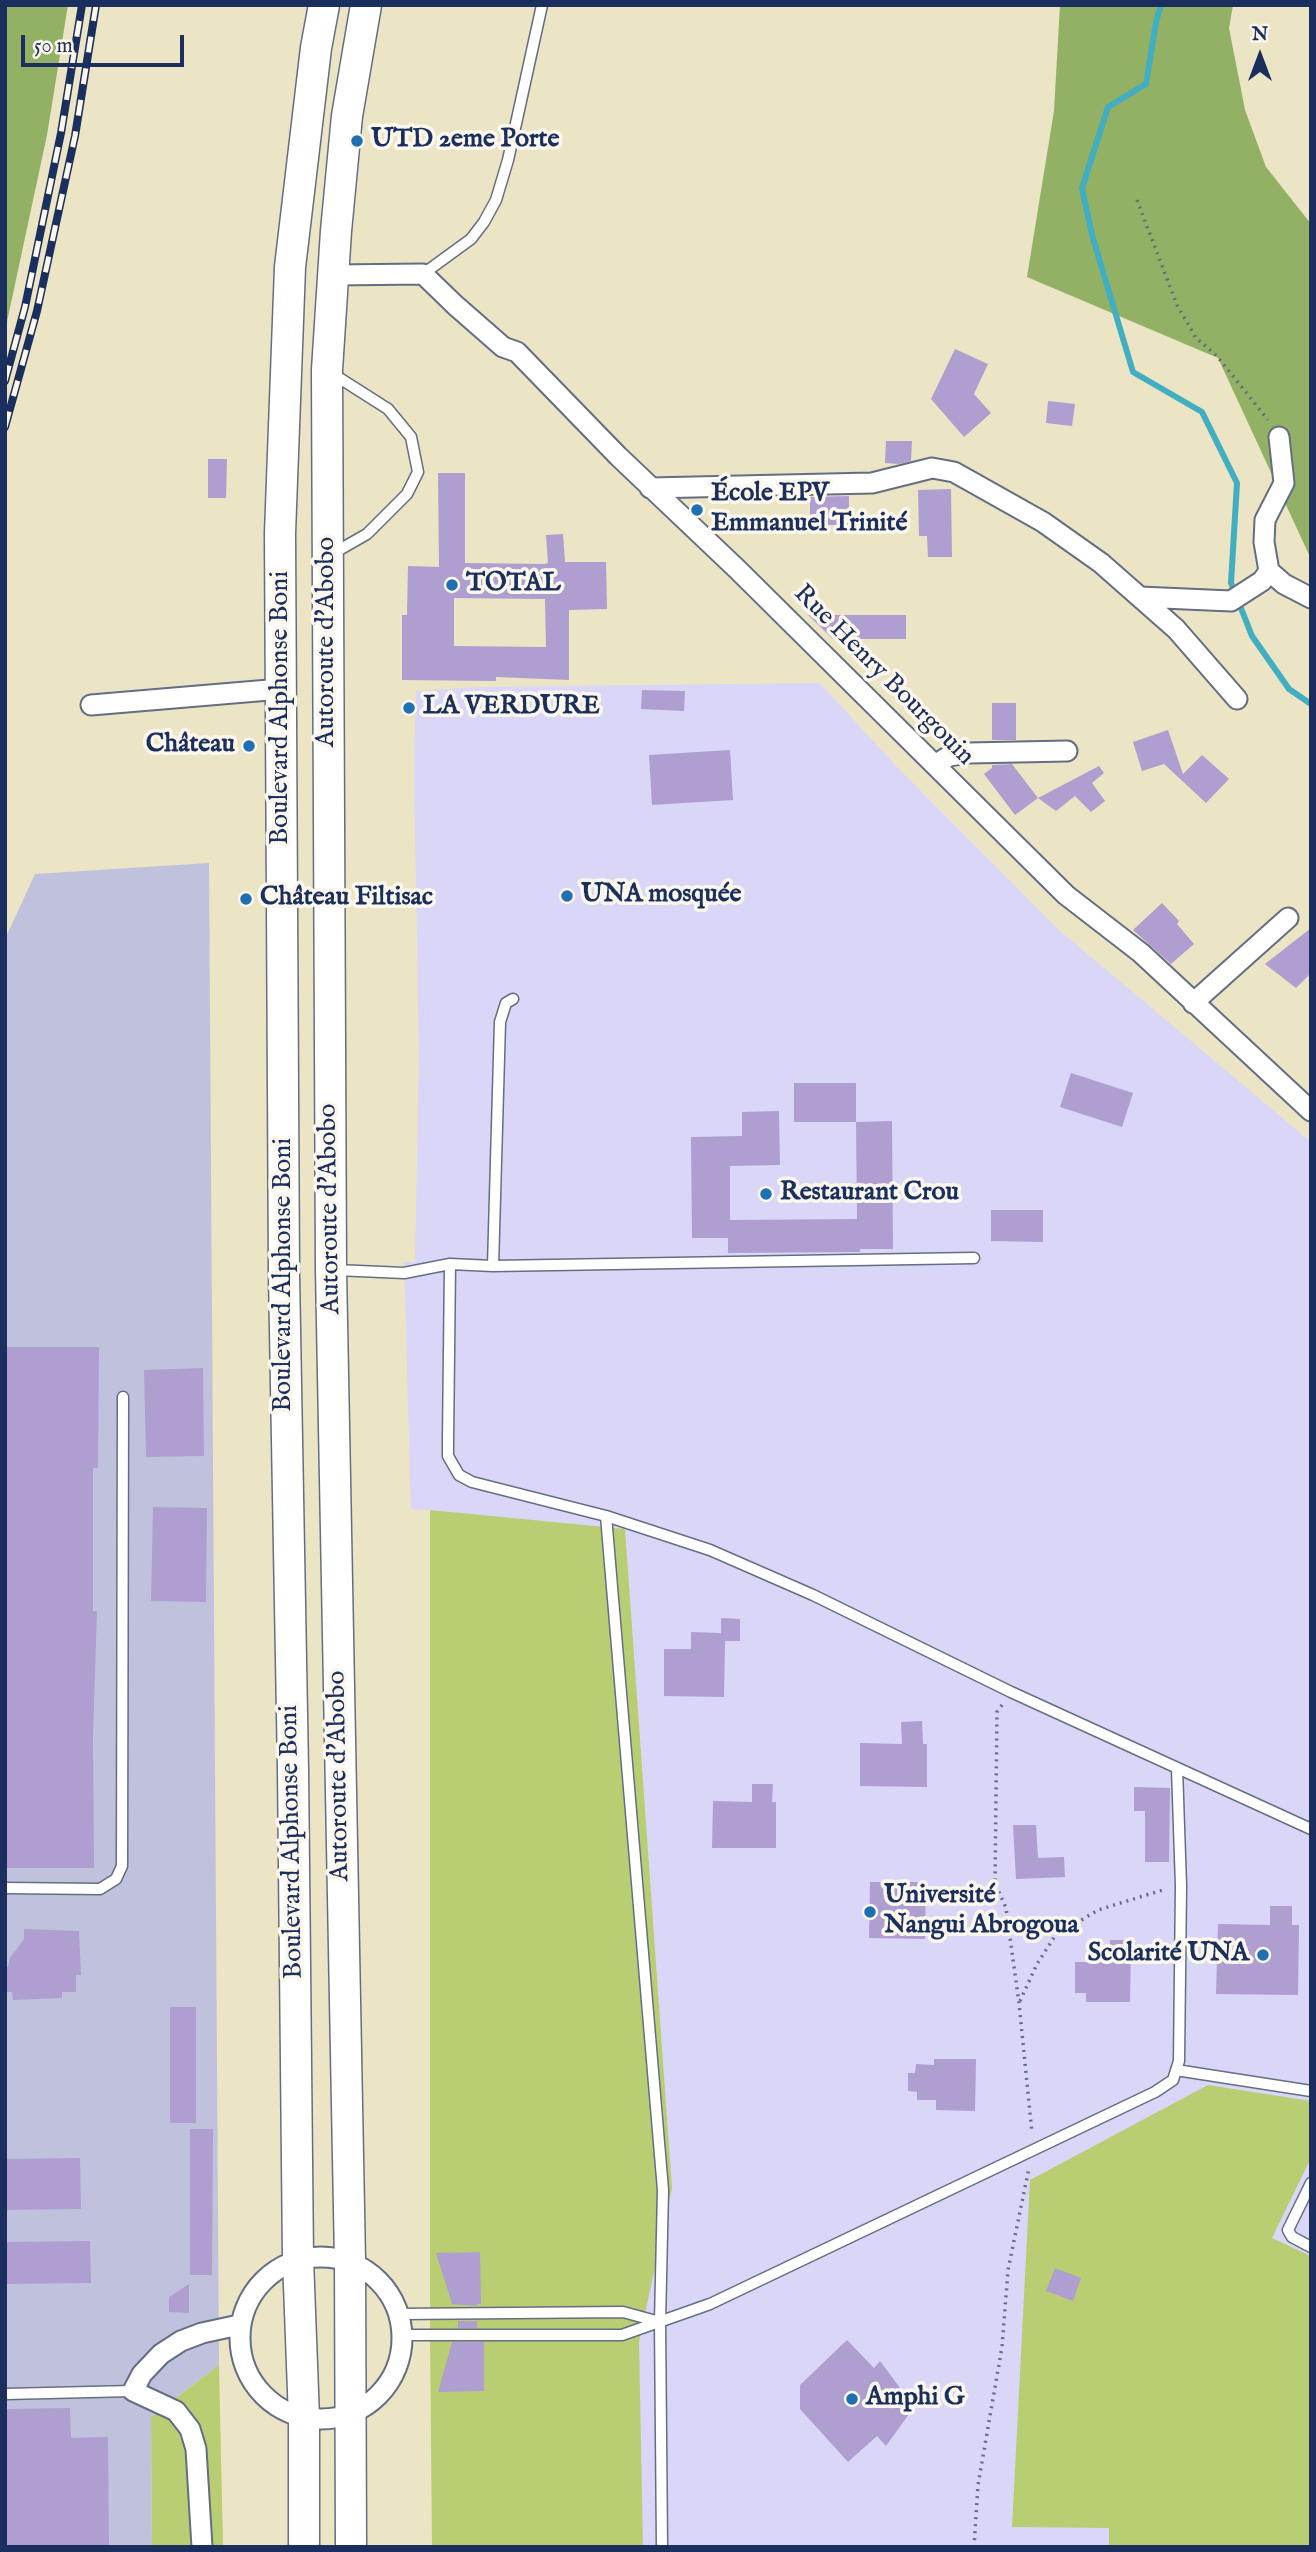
<!DOCTYPE html>
<html>
<head>
<meta charset="utf-8">
<style>
  body { margin:0 }
  #map { position:relative; width:1316px; height:2552px; overflow:hidden; background:#ebe4c5; font-family:"IM FELL English",serif }
  canvas { display:block }
  .frame { position:absolute; inset:0; border:7px solid #1b2f5e; pointer-events:none }
  .north { position:absolute; left:1225px; top:21px; width:70px; height:70px; -webkit-text-stroke:5px #fbf7ec; paint-order:stroke; rotate:0deg; font-size:19px; font-weight:700; line-height:28px; text-align:center; color:#1b2f5e }
  .north::after { content:''; display:block; margin:auto; width:24px; height:32px; background:#1b2f5e; clip-path:polygon(50% 0,100% 100%,50% 72%,0 100%) }
  .scale { position:absolute; left:21px; top:35px; width:163px; height:32px; box-sizing:border-box; border:4px solid #1b2f5e; border-top:0; padding-left:9px; font-size:21px; line-height:24px; white-space:nowrap; color:#1b2f5e; -webkit-text-stroke:5px #fbf7ec; paint-order:stroke }
</style>
</head>
<body>
<div id="map">
<canvas width="1316" height="2552"></canvas>
<div class="frame"></div>
<div class="north">N</div>
<div class="scale">50 m</div>
</div>
<script>
const context = document.querySelector('canvas').getContext('2d');
context.lineJoin = 'round';
function fill(path, color) { context.fillStyle = color; context.fill(path, 'evenodd'); }
const toPath = rows => new Path2D(rows.map(r => 'M' + r).join(''));
function strokePath(path, color, width, dash) { context.strokeStyle = color; context.lineWidth = width; context.lineCap = dash ? 'butt' : 'round'; context.setLineDash(dash || []); context.stroke(path); }
function drawText(font, color, halo, rows, align = 'center') {
  context.font = font + ' "IM FELL English",serif'; context.lineWidth = 7; context.setLineDash([]); context.textBaseline = 'middle'; context.strokeStyle = halo; context.fillStyle = color; for (const [text, x, y, turn = 0] of rows) {
    context.save(); context.translate(x, y); context.rotate((+turn || 0) * Math.PI / 180); context.textAlign = isNaN(turn) ? turn : align; if (halo) context.strokeText(text, 0, 0); context.fillText(text, 0, 0); context.restore();
  }
}
fill(toPath([
  [820,683,897,767,1059,930,1311,1142,1311,2547,432,2547,430,1510,411,1509,404,1262,415,1262,419,1056,414,767,416,691,479,687]
]), '#dad6f7');
fill(toPath([
  [209,863,219,2365,151,2417,152,2547,5,2547,5,939,35,874]
]), '#c0c2dd');
fill(toPath([
  [430,1510,625,1529,672,2188,639,2342,643,2547,432,2547,430,2335],
  [1208,2085,1311,2101,1311,2158,1272,2238,1311,2256,1311,2547,1109,2547,1109,2528,1012,2527,1030,2180],
  [219,2365,223,2547,152,2547,151,2417]
]), '#b9ce72');
fill(toPath([
  [5,5,68,5,47,135,5,331],
  [1060,5,1233,5,1229,28,1245,110,1266,167,1311,224,1311,559,1218,358,1027,277,1054,111]
]), '#92b164');
strokePath(toPath([
  [1161,5,1156,22,1146,84,1108,107,1082,188,1092,235,1133,372,1202,412,1237,483,1231,583,1252,636,1289,689,1311,704]
]), '#42aec1', 6);
fill(toPath([
  [955,349,988,364,974,394,991,413,964,437,931,399],
  [1048,401,1075,404,1072,426,1046,423],
  [886,441,912,441,911,461,899,464,885,463],
  [208,459,227,459,226,498,208,498],
  [438,473,465,473,465,563,545,564,548,563,546,535,563,534,565,562,606,562,607,609,569,610,569,680,496,677,496,681,402,680,402,615,407,615,408,566,439,567],
  [454,598,545,599,546,647,454,646],
  [951,489,952,557,928,557,927,536,919,536,918,490],
  [849,496,849,525,810,525,810,497],
  [808,615,906,615,906,639,833,639],
  [642,690,685,691,684,711,641,709],
  [992,703,1016,703,1016,740,992,740],
  [1168,730,1183,774,1202,755,1229,779,1206,803,1164,764,1142,771,1133,742],
  [730,750,733,800,652,805,649,755],
  [1012,764,1038,798,1015,815,984,774,992,768,992,765],
  [1099,766,1104,773,1092,783,1105,801,1091,812,1075,796,1056,811,1038,798],
  [1162,903,1179,921,1177,924,1194,944,1171,964,1133,930],
  [1311,928,1311,973,1296,988,1265,964],
  [1071,1073,1133,1093,1122,1127,1060,1107],
  [794,1083,856,1083,856,1122,794,1122],
  [779,1111,780,1165,730,1166,730,1220,857,1219,856,1122,892,1121,893,1249,860,1249,860,1252,728,1253,728,1238,692,1238,691,1137,742,1136,742,1112],
  [991,1210,1043,1210,1043,1242,991,1241],
  [5,1347,99,1347,98,1468,93,1468,93,1611,97,1611,93,1737,94,1868,5,1868],
  [203,1368,204,1456,146,1457,144,1370],
  [153,1507,207,1508,206,1602,151,1601],
  [721,1618,740,1619,740,1641,725,1641,724,1697,664,1696,664,1649,691,1649,691,1632,721,1633],
  [922,1721,923,1744,927,1744,927,1787,860,1786,860,1743,902,1744,901,1722],
  [752,1784,773,1784,772,1802,776,1802,776,1848,712,1848,713,1801,752,1802],
  [1134,1787,1170,1788,1169,1862,1145,1862,1145,1811,1134,1811],
  [1013,1825,1036,1825,1038,1858,1064,1857,1065,1877,1016,1879],
  [870,1882,926,1882,925,1939,869,1938],
  [1270,1906,1292,1906,1292,1925,1299,1925,1298,1995,1216,1994,1218,1924,1270,1925],
  [24,1929,79,1931,81,1975,76,1975,76,1992,62,1992,62,1998,13,2000,12,1992,5,1992,5,1967,8,1967,10,1958,24,1939],
  [1110,1940,1131,1940,1130,2002,1086,2002,1086,1993,1075,1993,1075,1962,1093,1962,1093,1956,1110,1956],
  [170,2007,196,2007,196,2123,170,2123],
  [934,2059,976,2059,975,2111,936,2110,936,2100,917,2100,917,2092,908,2091,908,2073,915,2073,916,2064,934,2065],
  [190,2129,213,2129,212,2275,190,2275],
  [80,2158,81,2209,5,2210,5,2159],
  [90,2241,91,2283,5,2284,5,2242],
  [480,2252,481,2304,477,2304,477,2306,452,2304,436,2253],
  [1055,2268,1081,2278,1073,2301,1046,2291],
  [189,2284,189,2313,169,2312,169,2297],
  [458,2321,477,2321,477,2328,458,2328],
  [847,2340,874,2368,880,2361,906,2396,909,2414,886,2446,877,2436,848,2462,800,2409,800,2385],
  [452,2342,484,2342,484,2391,438,2392],
  [70,2408,71,2438,108,2437,109,2547,5,2547,5,2409]
]), '#af9ed0');
const service = toPath([
  [423,274,471,239,484,222,496,200,508,160,542,5],
  [332,554,367,534,407,494,418,472,411,437,388,409,333,374],
  [450,1264,448,1441,448,1456,459,1475,472,1482,606,1516,710,1550,813,1595,1011,1692,1311,1829],
  [493,1266,500,1022,506,1003,513,999],
  [336,1270,404,1273,450,1264,493,1266,974,1258],
  [606,1516,663,2190,660,2322,662,2547],
  [5,1888,100,1889,116,1879,122,1866,123,1397],
  [1176,2070,1311,2091],
  [1311,2183,1288,2230,1292,2237,1311,2247],
  [400,2314,623,2312,660,2322],
  [403,2335,622,2335,710,2304,1155,2092,1173,2080,1179,2061,1181,1886,1177,1768],
  [5,2394,133,2391]
]);
const minor = toPath([
  [333,275,423,274,455,305,503,347,517,352,618,456,737,569,1066,895,1141,953,1311,1111],
  [650,488,872,483,932,468,954,472,1043,522,1101,563,1176,629,1237,699],
  [1269,571,1284,584,1311,598],
  [1140,597,1231,601,1262,581,1269,571,1264,542,1265,520,1284,483,1279,437],
  [91,705,281,689],
  [935,765,949,756,969,753,1067,751],
  [1193,1003,1288,918],
  '240 2338a81 81 0 1 1 162 0a81 81 0 1 1-162 0Z',
  [202,2547,196,2449,190,2429,176,2411,133,2391,142,2374,161,2354,181,2341,202,2333,239,2325]
]);
const primary = toPath([
  [304,2547,304,2418,298,2259,293,1769,284,1275,280,533,290,267,316,48,324,5],
  [351,2547,350,2261,331,1270,327,370,336,231,347,116,366,5]
]);
strokePath(service, '#646e82', 13);
strokePath(minor, '#646e82', 23);
strokePath(primary, '#646e82', 33);
strokePath(toPath([
  [1137,200,1177,305,1196,338,1217,356,1268,420],
  [1002,1705,997,1712,995,1883,1006,1908,1019,2003,1032,2133],
  [1020,2001,1037,1964,1055,1936,1098,1910,1166,1889],
  [974,2547,978,2485,1002,2347,1008,2270,1029,2168]
]), '#646e82', 3.5, [2, 5]);
strokePath(service, '#fff', 10);
strokePath(minor, '#fff', 19);
strokePath(primary, '#fff', 30);
const rail = toPath([
  [5,381,25,307,61,133,82,5],
  [5,427,37,311,75,136,96,5]
]);
strokePath(rail, '#1b2f5e', 8);
strokePath(rail, '#fbf7ec', 5, [16]);
for (const [x, y, r, color] of [
  [357,141,7,"#1f6fb2"],
  [697,510,7,"#1f6fb2"],
  [452,585,7,"#1f6fb2"],
  [409,708,7,"#1f6fb2"],
  [249,746,7,"#1f6fb2"],
  [567,896,7,"#1f6fb2"],
  [246,899,7,"#1f6fb2"],
  [766,1194,7,"#1f6fb2"],
  [870,1912,7,"#1f6fb2"],
  [1263,1955,7,"#1f6fb2"],
  [852,2399,7,"#1f6fb2"]
]) { const dot = new Path2D(); dot.arc(x, y, r, 0, 2 * Math.PI); context.fillStyle = color; context.fill(dot); strokePath(dot, '#fbf7ec', 2.5); }
drawText('bold 26px', '#1b2f5e', '#fbf7ec', [
  ["UTD 2eme Porte",371,141],
  ["École EPV",711,495],
  ["Emmanuel Trinité",711,525],
  ["TOTAL",466,585],
  ["LA VERDURE",423,708],
  ["Château",235,746,"right"],
  ["UNA mosquée",581,896],
  ["Château Filtisac",260,899],
  ["Restaurant Crou",780,1194],
  ["Université",884,1897],
  ["Nangui Abrogoua",884,1927],
  ["Scolarité UNA",1249,1955,"right"],
  ["Amphi G",866,2399]
], 'left');
drawText('26px', '#1b2f5e', '#fbf7ec', [
  ["Autoroute d'Abobo",328,642,-90],
  ["Rue Henry Bourgouin",883,676,45],
  ["Boulevard Alphonse Boni",282,708,-90],
  ["Autoroute d'Abobo",331,1209,-91],
  ["Boulevard Alphonse Boni",285,1275,-90],
  ["Autoroute d'Abobo",340,1776,-91],
  ["Boulevard Alphonse Boni",293,1842,-91]
]);
</script>
</body>
</html>
